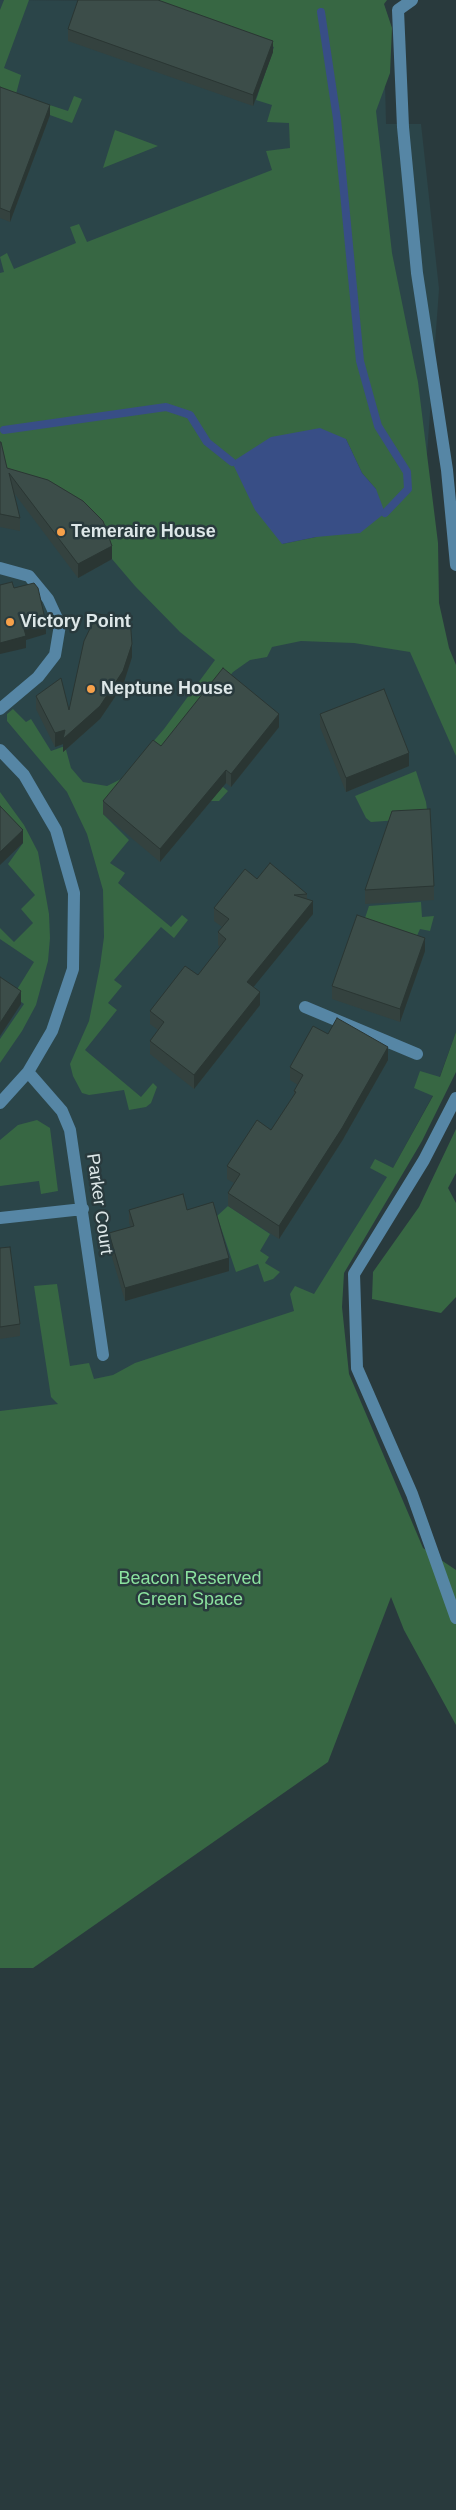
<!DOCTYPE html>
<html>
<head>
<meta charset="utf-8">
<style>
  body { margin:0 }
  canvas { display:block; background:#293a3d }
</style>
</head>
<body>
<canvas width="456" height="2510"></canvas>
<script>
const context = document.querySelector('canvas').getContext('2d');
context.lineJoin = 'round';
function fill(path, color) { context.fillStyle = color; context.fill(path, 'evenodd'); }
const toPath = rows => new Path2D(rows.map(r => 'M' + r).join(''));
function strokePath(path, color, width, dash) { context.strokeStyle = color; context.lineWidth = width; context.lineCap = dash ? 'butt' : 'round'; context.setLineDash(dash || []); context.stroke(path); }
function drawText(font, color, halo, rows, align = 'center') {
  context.font = font + ' Arial,sans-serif'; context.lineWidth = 5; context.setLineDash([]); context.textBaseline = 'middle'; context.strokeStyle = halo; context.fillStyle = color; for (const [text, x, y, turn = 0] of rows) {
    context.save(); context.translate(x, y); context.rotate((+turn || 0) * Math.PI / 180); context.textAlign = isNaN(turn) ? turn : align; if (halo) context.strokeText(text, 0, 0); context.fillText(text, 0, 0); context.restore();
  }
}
fill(toPath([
  [0,0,383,3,386,124,421,124,439,289,420,550,456,705,456,1032,433,1095,393,1168,338,1259,299,1319,0,1425]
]), '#2b4549');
fill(toPath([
  [4,0,29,0,4,68,21,75,16,94,68,111,74,96,82,99,72,123,0,97,0,10],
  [151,0,387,0,384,4,392,28,390,73,376,111,392,253,418,382,438,543,439,603,449,648,456,665,456,756,410,652,354,643,301,641,272,647,267,657,250,660,233,672,172,746,228,791,219,801,211,801,154,754,103,814,129,840,110,863,125,873,118,883,171,927,182,915,188,920,174,938,161,927,114,980,122,986,108,1003,117,1010,85,1050,141,1097,153,1083,157,1087,151,1103,146,1107,129,1110,124,1090,89,1095,82,1093,73,1076,70,1064,89,1021,100,966,104,937,103,890,87,834,67,792,7,721,7,714,13,709,26,722,31,719,51,751,65,746,71,768,83,782,107,786,121,779,164,729,215,660,180,632,135,586,112,559,103,534,83,514,0,486,0,273,4,272,0,257,7,253,14,269,76,243,70,227,79,224,87,242,272,170,266,151,290,148,289,123,267,122,272,105,256,100,274,47],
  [346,439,362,473,376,489,316,537,282,544],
  [115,130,158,146,103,168],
  [416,771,426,802,428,818,371,822,366,818,355,796],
  [0,792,24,825,38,852,49,914,50,938,48,961,36,1005,22,1031,0,1063,0,1039,24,1004,13,996,34,962,0,939,0,928,14,942,33,923,21,909,35,895,8,864,23,843,0,819],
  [421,902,422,917,434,916,430,931,420,929,415,940,362,927,369,906],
  [456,1032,456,1072,422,1141,344,1273,342,1307,349,1374,423,1548,456,1570,456,1725,404,1630,391,1597,328,1762,33,1968,0,1968,0,1411,58,1404,51,1397,34,1286,57,1284,70,1366,89,1363,94,1379,113,1375,135,1363,294,1311,290,1294,295,1286,314,1294,387,1177,370,1168,375,1159,393,1168,433,1096,414,1088,420,1071,440,1077],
  [37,1120,50,1128,58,1191,41,1194,39,1181,0,1186,0,1140,18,1125],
  [456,1129,456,1173,448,1188,456,1203,456,1297,441,1313,372,1299,373,1272,419,1207],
  [228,1206,270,1234,260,1251,269,1257,265,1263,280,1272,273,1279,264,1282,258,1264,236,1272,217,1216]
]), '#376743');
fill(toPath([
  [320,428,346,439,362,473,376,489,385,513,360,533,316,537,282,544,255,510,232,462,271,437]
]), '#384e86');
strokePath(toPath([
  [321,12,337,119,360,361,378,426,407,472,408,489,385,513],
  [4,430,166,407,190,415,207,442,232,462]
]), '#384e86', 8);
strokePath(toPath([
  [412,0,398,10,403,127,417,273,447,470,456,565],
  [0,568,29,576,48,599,60,625,55,655,38,677,0,709],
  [0,750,24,775,56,830,74,893,73,969,52,1031,28,1072,0,1103],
  [305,1007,417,1054],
  [28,1072,62,1111,70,1130,103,1355],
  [456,1098,424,1160,354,1274,357,1368,412,1494,456,1618],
  [0,1218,83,1209]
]), '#5686a5', 12);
fill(toPath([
  [68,29,273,52,253,106,68,41],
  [0,87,50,115,10,222,0,218],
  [0,442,7,468,112,559,78,578,14,493,20,518,20,531,0,527],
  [132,657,123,685,100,719,63,752,63,744,55,747,36,709,36,696,69,710],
  [320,714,409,766,346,792,320,727],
  [279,727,231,787,226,783,160,862,103,814,103,801,161,746],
  [257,879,307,894,307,899,313,914,253,987,260,1005,194,1089,150,1054,150,1041,158,1030,150,1024,150,1011,198,975,220,947,218,945,218,932,222,927,214,921,214,908],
  [434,886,434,900,365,904,365,890],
  [425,951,400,1022,332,999,332,986],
  [328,1034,388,1060,342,1141,279,1239,228,1206,228,1193,234,1183,227,1179,227,1166,271,1130,294,1095,294,1091,298,1085,290,1080,290,1067],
  [129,1210,229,1271,125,1301,109,1247,109,1233,131,1227,129,1223],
  [0,1248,20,1324,20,1336,0,1339]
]), '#34423f');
fill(toPath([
  [273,41,273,52,253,106,253,95],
  [50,105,50,115,10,222,10,212],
  [112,546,112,559,78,578,78,564],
  [46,623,46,634,26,640,26,648,0,654,0,643,24,629],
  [132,644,132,657,123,685,100,719,63,752,63,744,55,747,55,733],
  [279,714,279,727,231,787,231,774],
  [409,753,409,766,346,792,346,778],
  [226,770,226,783,160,862,160,849],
  [23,830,23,843,0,865,0,852],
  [313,901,313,914,247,995,247,982],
  [425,938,425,951,400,1022,400,1009],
  [21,991,21,1004,0,1036,0,1023],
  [260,992,260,1005,194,1089,194,1075],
  [388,1047,388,1060,342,1141,279,1239,279,1226],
  [229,1258,229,1271,125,1301,125,1288]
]), '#2a3633');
const building = toPath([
  [78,0,158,0,273,41,253,95,68,29,78,0],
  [0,87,50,105,10,212,0,208,0,87],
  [0,442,1,442,7,468,48,480,83,501,103,521,112,546,78,564,9,473,20,518,0,514,0,442],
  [12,582,14,588,34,583,38,588,46,623,24,629,26,636,0,643,0,585,12,582],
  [97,614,130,618,132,644,123,671,100,706,63,739,65,730,55,733,36,696,61,678,69,710,84,641,97,614],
  [223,668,279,714,231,774,226,770,160,849,103,801,153,740,161,746,223,668],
  [384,689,409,753,346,778,320,714,384,689],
  [0,806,23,830,0,852,0,806],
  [430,809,434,886,365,890,392,811,430,809],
  [270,863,307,894,294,895,313,901,247,982,260,992,194,1075,150,1041,164,1022,150,1011,185,966,198,975,226,939,218,932,229,919,214,908,245,869,257,879,270,863],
  [357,915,425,938,400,1009,332,986,357,915],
  [0,977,21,991,0,1023,0,977],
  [337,1018,388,1047,342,1128,279,1226,228,1193,240,1174,227,1166,257,1120,271,1130,296,1092,294,1091,303,1075,290,1067,313,1026,328,1034,337,1018],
  [183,1194,187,1210,213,1202,229,1258,125,1288,109,1233,134,1226,129,1210,183,1194],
  [10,1247,20,1324,0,1327,0,1248,10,1247]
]);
fill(building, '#3c4d49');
strokePath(building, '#2a3633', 1);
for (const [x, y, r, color] of [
  [61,532,5,"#f7a14a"],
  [10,622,5,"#f7a14a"],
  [91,689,5,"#f7a14a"]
]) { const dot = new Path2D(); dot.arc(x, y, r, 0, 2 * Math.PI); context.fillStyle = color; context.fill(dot); strokePath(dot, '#293a3d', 2); }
drawText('bold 18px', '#dde7e8', '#293a3d', [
  ["Temeraire House",71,532],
  ["Victory Point",20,622],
  ["Neptune House",101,689]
], 'left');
drawText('18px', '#dde7e8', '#293a3d', [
  ["Parker Court",99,1204,82]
]);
drawText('18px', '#8be29f', '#293a3d', [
  ["Beacon Reserved",190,1579],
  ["Green Space",190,1600]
]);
</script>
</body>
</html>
